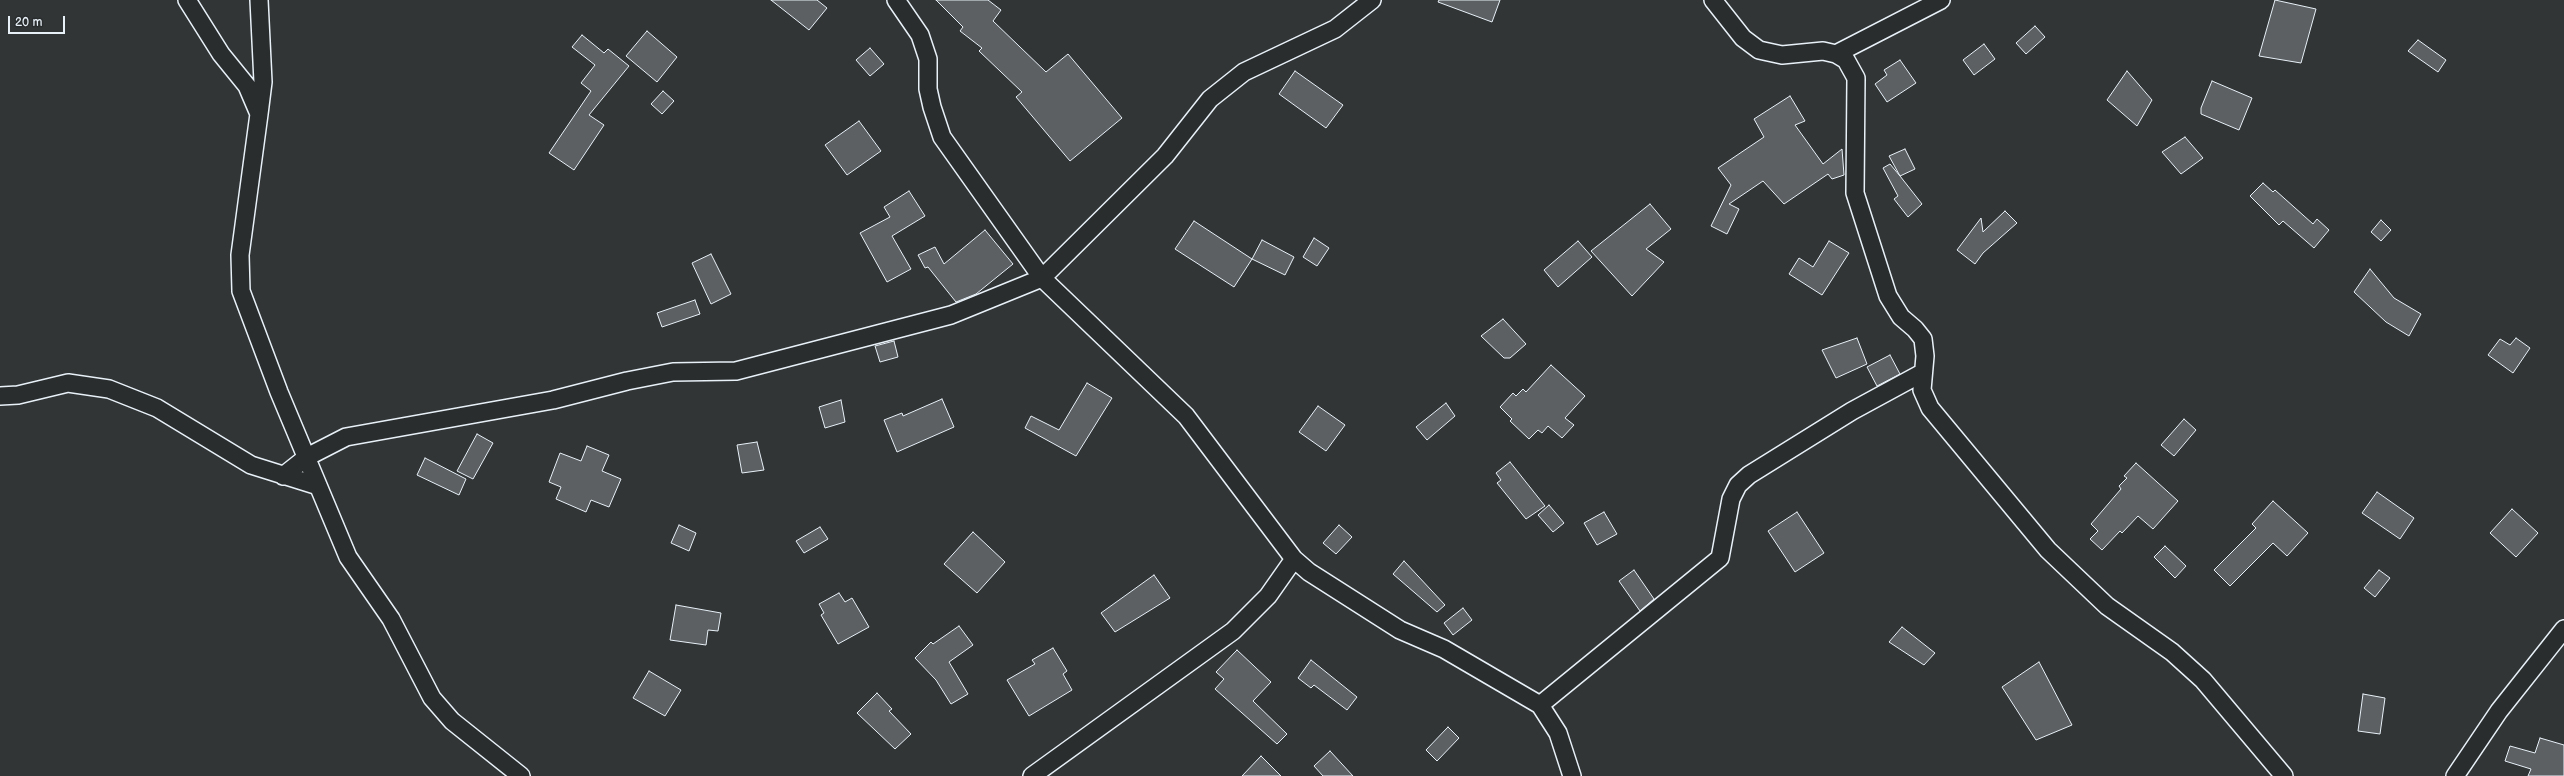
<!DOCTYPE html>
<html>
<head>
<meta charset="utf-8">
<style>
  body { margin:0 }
  #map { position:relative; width:2564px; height:776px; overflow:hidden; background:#323536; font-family:"Balsamiq Sans",sans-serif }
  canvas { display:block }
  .scale { position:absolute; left:8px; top:16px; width:57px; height:18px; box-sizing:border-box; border:2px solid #e8f1f8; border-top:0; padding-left:5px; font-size:12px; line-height:14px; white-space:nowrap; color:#e8f1f8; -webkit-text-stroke:3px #2a2d2e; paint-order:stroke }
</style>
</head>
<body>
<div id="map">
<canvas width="2564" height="776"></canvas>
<div class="scale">20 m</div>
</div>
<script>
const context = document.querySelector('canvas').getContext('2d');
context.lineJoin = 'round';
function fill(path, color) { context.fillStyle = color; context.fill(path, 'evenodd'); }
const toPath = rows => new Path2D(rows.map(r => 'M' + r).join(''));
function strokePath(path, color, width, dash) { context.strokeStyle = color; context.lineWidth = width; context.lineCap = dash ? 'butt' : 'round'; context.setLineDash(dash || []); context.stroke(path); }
const building = toPath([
  [771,0,817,0,827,8,809,30,771,0],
  [936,0,988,0,1001,10,993,21,1046,72,1068,54,1122,118,1070,161,1016,97,1022,92,979,51,982,48,960,31,963,27,936,0],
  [1439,0,1500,0,1492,22,1438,2,1439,0],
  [2275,0,2316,9,2301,63,2259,56,2275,0],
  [2035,26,2045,37,2026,54,2016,43,2035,26],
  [647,31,677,57,657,82,626,56,647,31],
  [582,35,604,53,608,49,629,66,589,115,604,125,574,170,549,153,591,91,581,83,595,65,572,47,582,35],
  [2418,40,2446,60,2438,72,2408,51,2418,40],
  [1984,44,1995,59,1974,75,1963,60,1984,44],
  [870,48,884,64,870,76,856,60,870,48],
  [1900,60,1916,83,1887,102,1875,84,1887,75,1884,70,1900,60],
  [1295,71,1343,105,1326,128,1279,94,1295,71],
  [2127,71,2152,100,2137,126,2107,100,2127,71],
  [2212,81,2252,98,2239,130,2201,114,2201,108,2212,81],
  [663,91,674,101,662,114,651,104,663,91],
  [1790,96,1805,121,1795,125,1823,164,1842,149,1844,175,1832,179,1828,174,1784,204,1763,181,1729,204,1739,209,1727,234,1711,226,1731,185,1718,168,1764,137,1754,119,1790,96],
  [859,121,881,151,847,175,825,145,859,121],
  [2185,137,2203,158,2181,174,2162,152,2185,137],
  [1905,149,1915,169,1900,176,1922,204,1908,217,1894,199,1898,196,1883,168,1890,164,1900,176,1889,156,1905,149],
  [2263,183,2273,192,2275,190,2313,224,2317,219,2329,230,2314,248,2283,221,2279,225,2250,196,2263,183],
  [909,191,925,216,892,236,911,269,887,282,860,233,890,217,884,207,909,191],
  [1650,204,1671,229,1646,249,1664,262,1632,296,1591,251,1650,204],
  [2005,211,2017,223,1983,253,1975,264,1957,250,1981,218,1983,232,2005,211],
  [2381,220,2391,230,2381,241,2371,232,2381,220],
  [1194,221,1252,259,1234,287,1175,249,1194,221],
  [985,230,1013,264,976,294,956,302,928,267,925,268,918,255,935,247,944,264,985,230],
  [1314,238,1329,248,1317,266,1303,257,1314,238],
  [1262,240,1294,257,1285,275,1252,259,1262,240],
  [1578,241,1592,257,1558,287,1544,270,1578,241],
  [1829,241,1849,253,1822,295,1789,274,1799,258,1813,267,1829,241],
  [711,254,731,294,711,304,692,263,711,254],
  [2370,269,2394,298,2421,314,2409,336,2386,322,2354,292,2370,269],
  [695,300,700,314,662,327,657,313,695,300],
  [1503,319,1526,344,1510,358,1504,358,1481,336,1503,319],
  [1857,338,1867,364,1836,378,1822,350,1857,338],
  [2516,338,2530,348,2513,373,2488,355,2500,339,2510,345,2516,338],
  [894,341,898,357,880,362,875,346,894,341],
  [1890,355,1900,374,1877,386,1867,367,1890,355],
  [1551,365,1585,396,1565,418,1574,425,1562,438,1548,426,1542,433,1538,430,1529,439,1510,421,1512,419,1500,407,1513,393,1516,396,1523,389,1526,392,1551,365],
  [1087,383,1112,398,1076,456,1025,428,1031,416,1059,430,1087,383],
  [942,399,954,427,897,452,884,420,902,413,903,416,942,399],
  [841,400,845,422,825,428,819,407,841,400],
  [1446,403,1455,416,1427,440,1416,427,1446,403],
  [1318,406,1345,425,1326,451,1299,432,1318,406],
  [2184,419,2196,430,2174,456,2161,445,2184,419],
  [477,434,493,443,473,479,457,471,477,434],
  [757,442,764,470,742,473,737,445,757,442],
  [587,446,609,455,602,471,621,479,609,507,591,500,586,512,556,499,561,487,549,482,560,453,581,461,587,446],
  [425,458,466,479,459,495,417,475,425,458],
  [1510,462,1545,506,1526,519,1497,483,1501,480,1496,473,1510,462],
  [2136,463,2178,501,2153,529,2138,516,2122,533,2120,531,2102,550,2090,539,2098,531,2091,524,2121,489,2119,486,2127,478,2124,476,2136,463],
  [2377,492,2414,518,2400,539,2362,513,2377,492],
  [2273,501,2308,533,2287,556,2273,543,2230,586,2214,570,2256,528,2252,524,2273,501],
  [1549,505,1564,523,1553,532,1538,515,1549,505],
  [2512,509,2538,533,2516,557,2490,533,2512,509],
  [1604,512,1617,534,1597,545,1584,523,1604,512],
  [1797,512,1824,553,1795,572,1768,531,1797,512],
  [679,525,696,533,689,551,671,543,679,525],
  [1339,525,1352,537,1336,554,1323,543,1339,525],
  [820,527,828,539,804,553,796,541,820,527],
  [973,532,1005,562,977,593,944,564,973,532],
  [2165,546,2186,566,2175,578,2154,557,2165,546],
  [1404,561,1445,605,1437,612,1393,574,1404,561],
  [1634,570,1654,599,1640,611,1619,581,1634,570],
  [2379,570,2390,578,2375,597,2364,588,2379,570],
  [1154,575,1170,598,1115,632,1101,613,1154,575],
  [839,593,845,602,852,598,869,627,838,644,821,615,824,613,819,604,839,593],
  [676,605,721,613,718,631,708,630,706,645,670,640,676,605],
  [1463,608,1472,620,1453,635,1444,623,1463,608],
  [959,626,973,645,949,662,968,694,951,704,936,680,915,658,931,642,933,644,959,626],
  [1902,627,1935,653,1924,665,1889,642,1902,627],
  [1053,648,1067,671,1063,674,1072,690,1029,716,1007,680,1035,664,1032,660,1053,648],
  [1237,650,1271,682,1253,701,1287,734,1277,744,1215,689,1224,679,1216,672,1237,650],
  [1311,660,1357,697,1347,710,1314,685,1311,688,1298,678,1311,660],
  [2039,662,2072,725,2036,740,2002,687,2039,662],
  [649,671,681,690,665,716,633,698,649,671],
  [877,693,892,709,889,711,911,734,895,749,857,713,877,693],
  [2363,694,2385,698,2380,734,2358,731,2363,694],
  [1448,727,1459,738,1437,761,1426,750,1448,727],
  [2540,738,2564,745,2564,776,2528,776,2531,769,2505,761,2510,746,2535,753,2540,738],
  [1330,751,1353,776,1323,776,1314,766,1330,751],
  [1261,756,1281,776,1242,776,1261,756]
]);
fill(building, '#5c6063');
strokePath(building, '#e8f1f8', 1);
const minor = toPath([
  [187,0,221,54,247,86,259,114,240,255,241,291,279,392,348,557,391,619,432,698,452,721,521,776],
  [896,0,920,35,928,59,928,89,932,107,942,137,1042,278,1186,416,1294,559,1309,572,1400,630,1444,649,1540,705,1558,733,1572,776],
  [1713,0,1743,38,1759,50,1782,55,1823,51,1836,54,1846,60,1856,78,1855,193,1888,296,1901,317,1915,329,1923,339,1925,356,1922,390,1930,408,2048,550,2107,606,2172,652,2203,680,2284,776],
  [1836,54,1941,0],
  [259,114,263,82,259,0],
  [0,396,18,395,68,383,109,389,157,408,251,465,318,486],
  [283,476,307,457,346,437,553,400,627,381,673,372,736,371,951,315,1042,278,1165,156,1210,99,1244,72,1335,29,1372,0],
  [1540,705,1720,558,1731,499,1738,485,1749,475,1852,411,1922,373],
  [1032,776,1233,631,1268,596,1294,559],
  [2455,776,2499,711,2564,629]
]);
strokePath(minor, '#e8f1f8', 20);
strokePath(minor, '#2a2d2e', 17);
</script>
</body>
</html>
